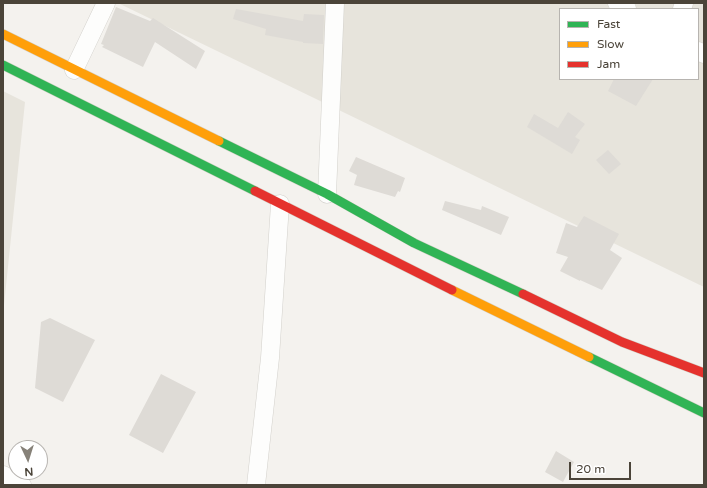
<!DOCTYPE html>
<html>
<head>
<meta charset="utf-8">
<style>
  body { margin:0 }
  #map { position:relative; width:707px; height:488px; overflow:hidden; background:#f4f2ee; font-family:"Varela Round",sans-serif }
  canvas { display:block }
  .frame { position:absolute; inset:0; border:4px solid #4b4439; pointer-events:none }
  .legend { position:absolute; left:559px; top:8px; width:140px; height:72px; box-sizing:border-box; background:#fff; border:1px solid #b7b4b0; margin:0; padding:5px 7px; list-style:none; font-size:12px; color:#4b4439 }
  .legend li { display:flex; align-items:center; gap:8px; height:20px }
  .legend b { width:20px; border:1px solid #b7b4b0 }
  .north { position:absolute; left:8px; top:440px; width:40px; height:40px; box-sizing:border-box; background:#fff; border:1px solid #b7b4b0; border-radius:50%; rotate:176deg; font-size:11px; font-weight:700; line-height:16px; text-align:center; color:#4b4439 }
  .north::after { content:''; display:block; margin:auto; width:14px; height:18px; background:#868178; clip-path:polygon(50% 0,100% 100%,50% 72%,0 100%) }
  .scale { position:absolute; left:569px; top:462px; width:62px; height:18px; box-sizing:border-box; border:2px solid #4b4439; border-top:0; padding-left:5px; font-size:12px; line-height:14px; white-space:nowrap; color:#4b4439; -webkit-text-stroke:3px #fff; paint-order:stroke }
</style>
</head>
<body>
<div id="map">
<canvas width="707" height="488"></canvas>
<div class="frame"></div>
<ul class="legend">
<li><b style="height:5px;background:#30b455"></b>Fast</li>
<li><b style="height:5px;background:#ff9f0a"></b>Slow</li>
<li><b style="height:5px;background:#e5322d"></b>Jam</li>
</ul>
<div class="north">N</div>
<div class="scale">20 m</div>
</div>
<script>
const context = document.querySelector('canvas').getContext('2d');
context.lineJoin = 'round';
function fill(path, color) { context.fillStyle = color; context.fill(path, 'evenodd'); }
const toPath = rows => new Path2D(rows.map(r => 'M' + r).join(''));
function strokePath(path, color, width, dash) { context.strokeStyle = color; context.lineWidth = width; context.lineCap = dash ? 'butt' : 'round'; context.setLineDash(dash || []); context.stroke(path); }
fill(toPath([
  [118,3,704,3,704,287],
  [560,9,698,9,698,79,560,79],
  [3,91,25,102,3,315]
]), '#e7e4dc');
fill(toPath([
  [116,7,150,21,153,18,205,51,196,69,155,42,143,67,102,47,104,45,101,44],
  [236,9,303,21,304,14,324,15,323,44,303,43,303,42,265,35,266,29,233,19],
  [614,79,653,79,636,106,608,91],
  [568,112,585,124,575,137,580,140,572,154,527,127,534,114,558,128],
  [608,150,621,164,609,174,596,160],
  [356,157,405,178,400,192,398,191,395,197,354,185,357,175,349,171],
  [445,201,481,210,482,206,509,217,501,235,442,210],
  [584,216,619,234,610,250,622,258,602,290,580,280,580,281,560,271,568,257,556,253,566,223,577,227],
  [50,318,95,340,63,402,35,388,41,322],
  [161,374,196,392,163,453,129,435],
  [556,451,574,462,563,482,545,472]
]), '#dedbd6');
const street = toPath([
  [617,3,627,9],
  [682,9,684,3],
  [698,51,704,54],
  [74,70,106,3],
  [327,194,335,3],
  [3,475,22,485],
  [256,485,270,358,280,204]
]);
const fast = toPath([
  [3,65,255,191],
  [219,141,327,194,414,243,523,294],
  [589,357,704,413]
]);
const slow = toPath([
  [3,34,219,141],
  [452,290,589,357]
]);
const jam = toPath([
  [255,191,452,290],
  [523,294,622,342,704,373]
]);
strokePath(street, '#d2d0cb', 19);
strokePath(fast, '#d3cfc5', 10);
strokePath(slow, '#d3cfc5', 10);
strokePath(jam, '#d3cfc5', 10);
strokePath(street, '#fdfdfc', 18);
strokePath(fast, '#30b455', 9);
strokePath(slow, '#ff9f0a', 9);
strokePath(jam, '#e5322d', 9);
</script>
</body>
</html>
